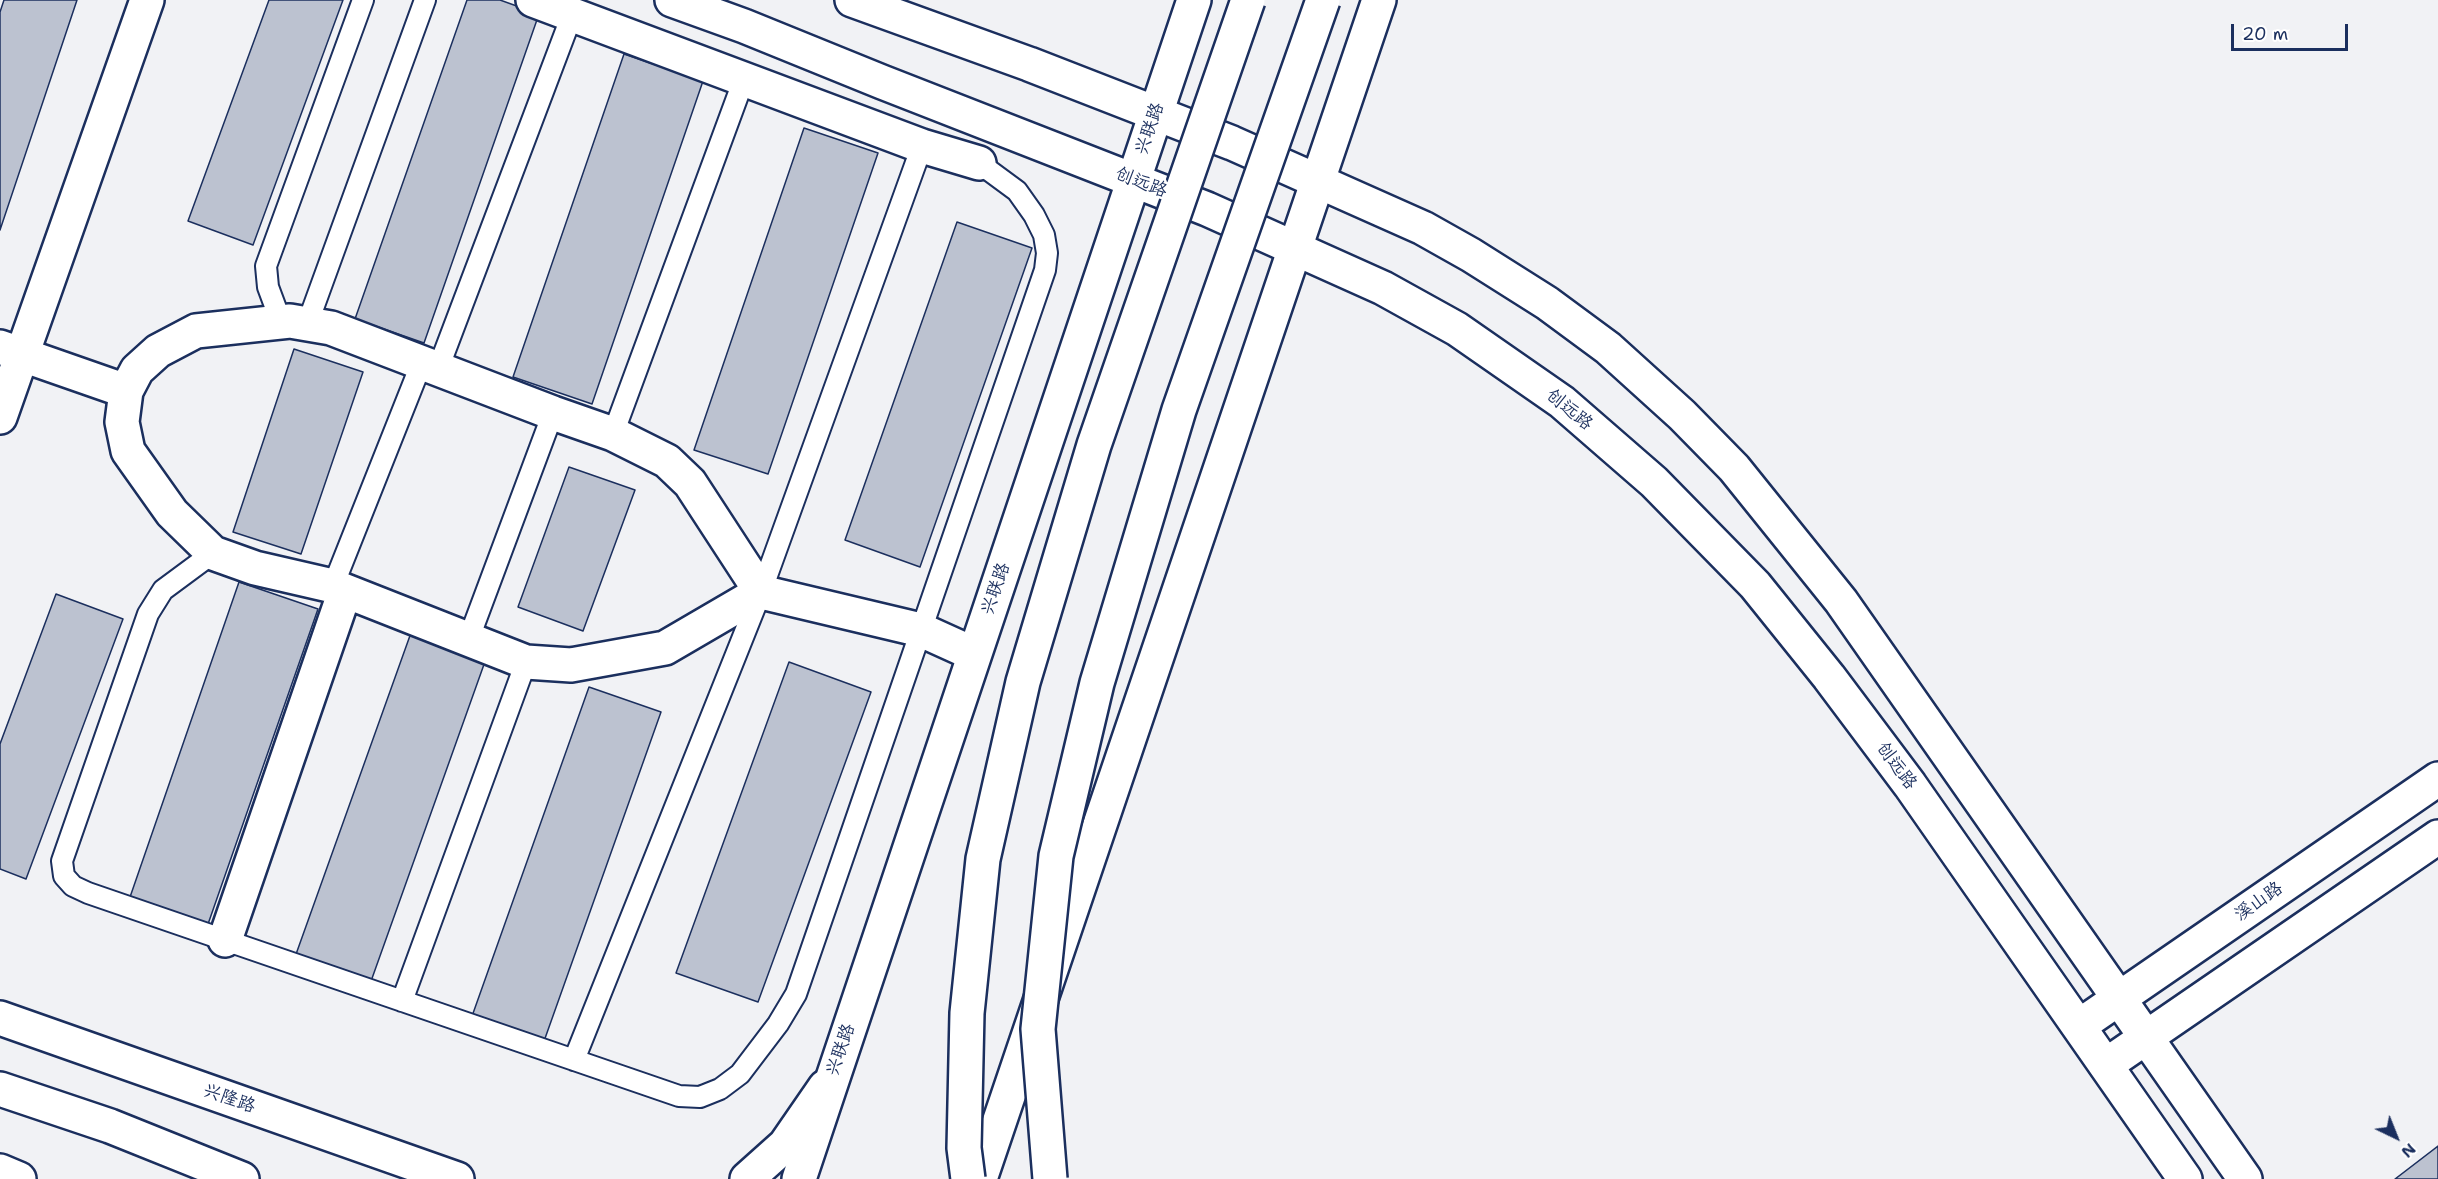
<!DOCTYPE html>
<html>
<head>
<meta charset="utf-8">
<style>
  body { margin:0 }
  #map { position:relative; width:2438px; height:1179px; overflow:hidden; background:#f1f2f5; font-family:"Shantell Sans",sans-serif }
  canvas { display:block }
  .north { position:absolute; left:2366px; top:1107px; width:60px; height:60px; -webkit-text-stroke:4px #fff; paint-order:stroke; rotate:137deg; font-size:16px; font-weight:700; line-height:24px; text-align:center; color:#1b2f5e }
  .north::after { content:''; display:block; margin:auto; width:21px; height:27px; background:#1b2f5e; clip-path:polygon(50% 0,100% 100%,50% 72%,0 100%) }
  .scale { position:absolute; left:2231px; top:24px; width:117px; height:27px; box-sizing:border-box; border:3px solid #1b2f5e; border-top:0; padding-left:8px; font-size:18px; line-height:21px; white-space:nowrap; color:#1b2f5e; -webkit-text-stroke:4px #fff; paint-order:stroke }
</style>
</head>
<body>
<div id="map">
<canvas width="2438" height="1179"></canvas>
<div class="north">N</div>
<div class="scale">20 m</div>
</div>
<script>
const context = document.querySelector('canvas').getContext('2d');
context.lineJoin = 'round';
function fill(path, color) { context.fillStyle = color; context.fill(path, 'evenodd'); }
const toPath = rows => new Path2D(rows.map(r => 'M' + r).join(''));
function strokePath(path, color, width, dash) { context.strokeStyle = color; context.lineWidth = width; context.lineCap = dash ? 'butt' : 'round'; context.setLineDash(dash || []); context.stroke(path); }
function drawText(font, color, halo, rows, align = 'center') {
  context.font = font + ' "Shantell Sans","LXGW WenKai TC",sans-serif'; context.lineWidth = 5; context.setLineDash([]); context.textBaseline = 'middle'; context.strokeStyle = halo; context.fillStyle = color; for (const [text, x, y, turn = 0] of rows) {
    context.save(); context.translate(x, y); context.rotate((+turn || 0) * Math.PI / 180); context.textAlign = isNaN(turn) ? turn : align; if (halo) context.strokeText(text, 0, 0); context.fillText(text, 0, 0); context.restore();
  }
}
const building = toPath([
  [4,0,77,0,0,230,0,12,4,0],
  [269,0,343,0,253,245,188,221,269,0],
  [467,0,500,0,539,14,424,343,355,319,467,0],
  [624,54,703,81,592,404,513,377,624,54],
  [804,128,878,153,768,474,694,450,804,128],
  [957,222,1032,248,920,567,845,540,957,222],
  [294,349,363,372,301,554,233,532,294,349],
  [569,467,635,490,583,631,518,607,569,467],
  [239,582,318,609,207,927,129,900,239,582],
  [56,594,123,619,26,879,0,869,0,744,56,594],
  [412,630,487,656,370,984,295,957,412,630],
  [789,662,871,692,758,1002,676,973,789,662],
  [589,687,661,712,543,1044,471,1019,589,687],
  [2438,1146,2438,1179,2395,1179,2438,1146]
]);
fill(building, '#bcc2d0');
strokePath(building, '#1b2f5e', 1.5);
const service = toPath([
  [281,322,268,287,266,266,363,0],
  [308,322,425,0],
  [438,369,572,15],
  [613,434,744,79],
  [213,553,163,590,148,614,62,861,64,876,73,886,88,893,679,1096,700,1097,720,1089,740,1074,778,1024,796,994,1045,270,1047,253,1044,235,1034,215,1017,191,979,163],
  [333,586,422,362],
  [469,638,553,413],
  [402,1001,526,662],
  [574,1060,761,592,922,146]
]);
const minor = toPath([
  [0,347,126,391],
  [761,592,665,648,571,665,526,662,333,586,255,568,213,553,172,513,128,451,122,422,126,391,137,370,158,351,196,331,290,321,331,328,553,413,613,434,667,461,690,483,761,592,921,630,974,654],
  [225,940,345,591],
  [0,1171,19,1179]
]);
const tertiary = toPath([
  [533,0,922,146,979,163],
  [0,417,147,0],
  [2079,1026,2438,779],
  [2106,1065,2438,837]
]);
const secondary = toPath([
  [672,0,744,26,882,82,1207,209,1383,288,1457,329,1562,402,1654,482,1755,585,1829,677,1910,785,2185,1179],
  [852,0,1029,64,1232,143,1423,228,1471,255,1547,303,1608,348,1682,415,1734,468,1841,601,2245,1179],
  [0,1018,457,1179],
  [0,1089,110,1126,242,1179],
  [747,1179,785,1145,825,1087]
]);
const primary = toPath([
  [799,1179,1194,0],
  [980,1179,1379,0]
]);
strokePath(service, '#1b2f5e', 24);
strokePath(minor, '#1b2f5e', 38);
strokePath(tertiary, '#1b2f5e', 38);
strokePath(secondary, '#1b2f5e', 38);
strokePath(primary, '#1b2f5e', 38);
strokePath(service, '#fff', 20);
strokePath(minor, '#fff', 33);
strokePath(tertiary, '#fff', 33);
strokePath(secondary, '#fff', 33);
strokePath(primary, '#fff', 33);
const trunkBridge = toPath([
  [968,1179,964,1148,967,1013,983,859,1023,682,1094,445,1248,0],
  [1050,1179,1038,1029,1056,856,1097,683,1179,410,1323,0]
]);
strokePath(trunkBridge, '#1b2f5e', 38, []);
strokePath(trunkBridge, '#fff', 33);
drawText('18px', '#1b2f5e', '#fff', [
  ["兴联路",1150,129,-71],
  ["创远路",1141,183,21],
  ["创远路",1569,410,39],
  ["兴联路",996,589,-71],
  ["创远路",1896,766,53],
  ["溪山路",2259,902,-35],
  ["兴联路",841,1050,-71],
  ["兴隆路",229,1099,19]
]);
</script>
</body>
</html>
